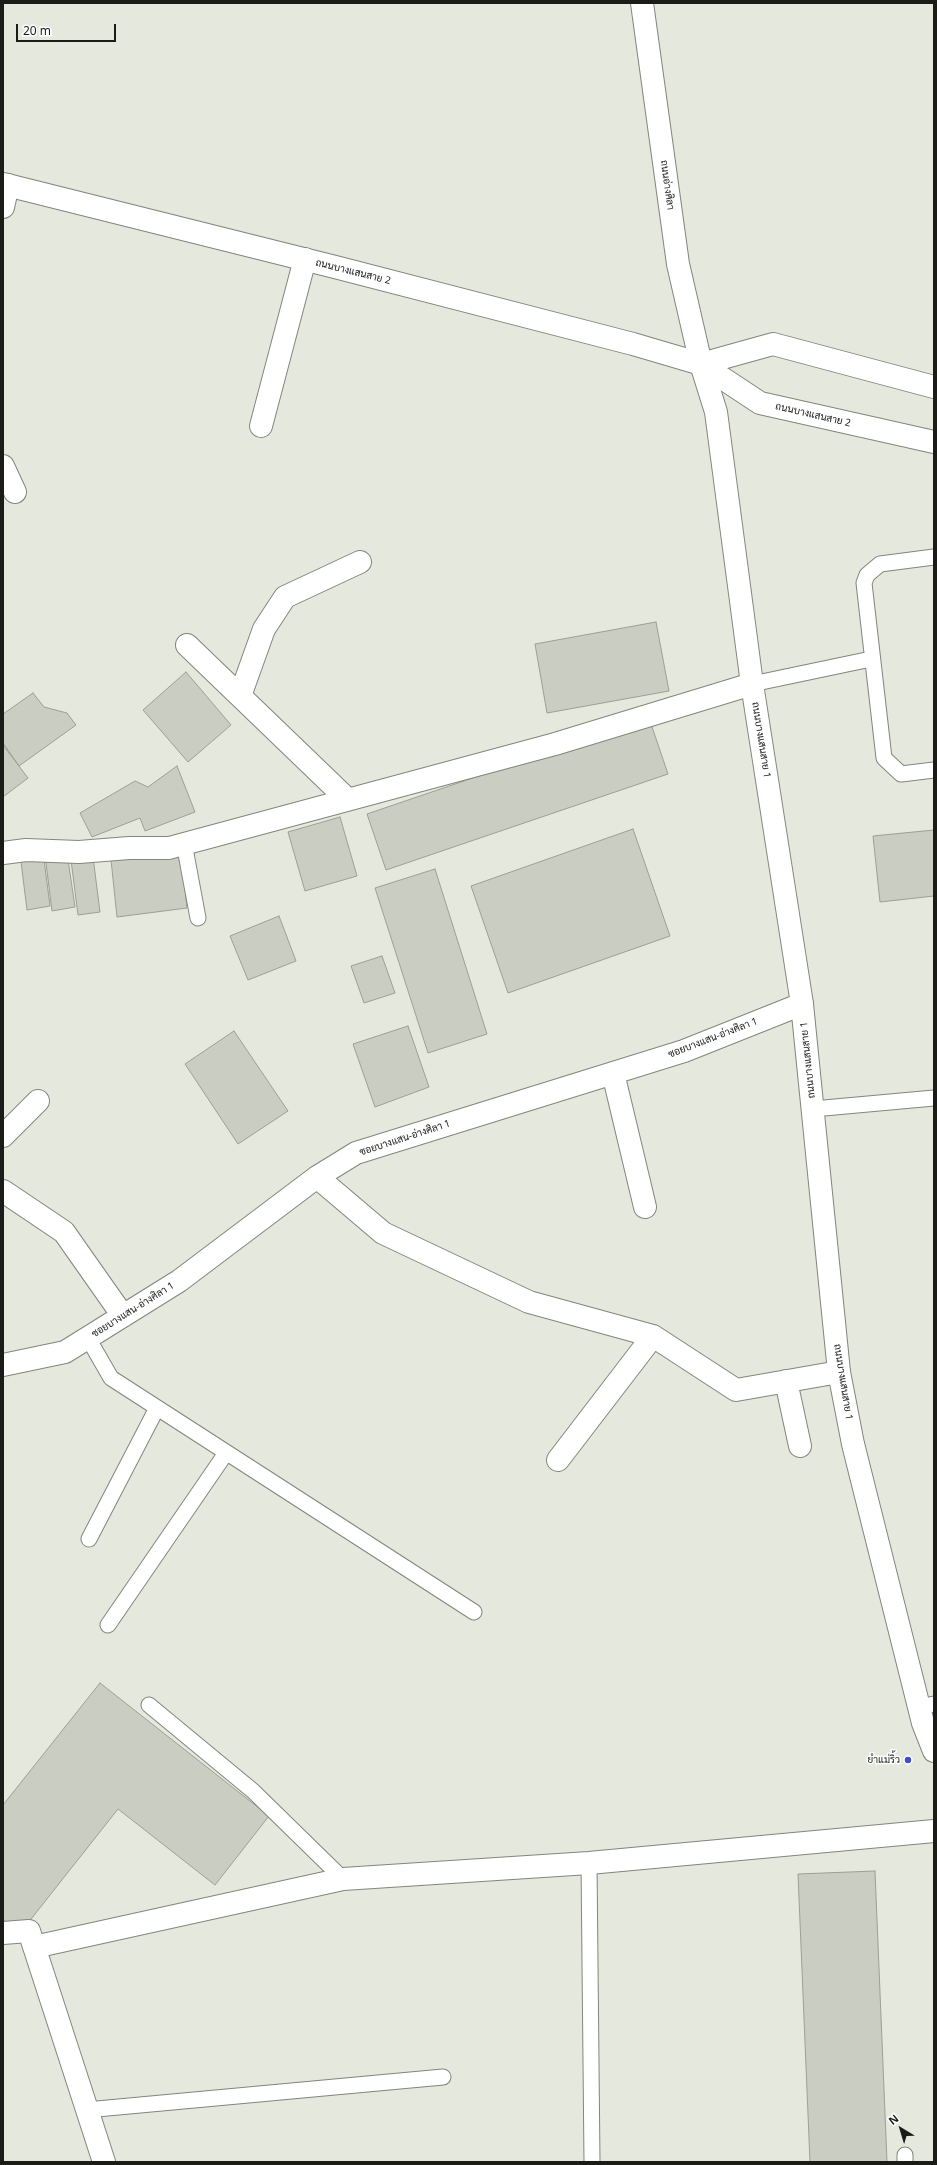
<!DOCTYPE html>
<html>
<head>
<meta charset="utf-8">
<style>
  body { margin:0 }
  #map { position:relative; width:937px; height:2165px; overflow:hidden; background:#e4e8dd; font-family:"Noto Sans",sans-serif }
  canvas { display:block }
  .frame { position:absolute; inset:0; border:4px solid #1b1c18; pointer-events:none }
  .north { position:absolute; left:881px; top:2109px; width:40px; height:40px; -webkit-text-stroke:3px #fff; paint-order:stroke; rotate:322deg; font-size:11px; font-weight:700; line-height:16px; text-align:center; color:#1b1c18 }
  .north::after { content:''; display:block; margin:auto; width:14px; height:18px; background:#1b1c18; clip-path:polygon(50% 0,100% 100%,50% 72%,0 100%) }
  .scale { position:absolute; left:16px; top:24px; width:100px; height:18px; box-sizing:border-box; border:2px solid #1b1c18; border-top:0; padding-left:5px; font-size:12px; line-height:14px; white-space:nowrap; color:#1b1c18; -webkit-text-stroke:3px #fff; paint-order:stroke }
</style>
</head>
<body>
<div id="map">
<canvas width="937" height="2165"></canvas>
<div class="frame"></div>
<div class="north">N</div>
<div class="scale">20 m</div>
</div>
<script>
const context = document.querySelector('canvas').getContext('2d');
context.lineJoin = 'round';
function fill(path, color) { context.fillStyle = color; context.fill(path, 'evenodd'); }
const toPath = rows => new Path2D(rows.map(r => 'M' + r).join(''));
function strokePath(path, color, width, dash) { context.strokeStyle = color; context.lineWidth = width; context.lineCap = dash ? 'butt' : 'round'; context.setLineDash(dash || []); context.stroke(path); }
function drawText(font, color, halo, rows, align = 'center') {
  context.font = font + ' "Noto Sans",Sarabun,sans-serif'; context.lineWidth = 3; context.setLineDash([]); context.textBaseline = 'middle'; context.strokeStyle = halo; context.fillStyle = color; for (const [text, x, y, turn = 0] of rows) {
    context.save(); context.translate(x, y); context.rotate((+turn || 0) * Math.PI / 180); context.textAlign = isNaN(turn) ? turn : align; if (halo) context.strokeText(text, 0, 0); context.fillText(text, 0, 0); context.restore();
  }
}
const building = toPath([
  [656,622,669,691,547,713,535,644,656,622],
  [186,672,231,725,188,762,143,710,186,672],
  [33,693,44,707,67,713,76,725,19,766,3,743,3,714,33,693],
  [649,718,668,774,386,870,367,814,649,718],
  [3,745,28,778,3,797,3,745],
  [177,766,195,812,145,831,140,818,92,837,80,813,135,781,148,787,177,766],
  [340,817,357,876,305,891,288,832,340,817],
  [633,829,670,936,508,993,471,886,633,829],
  [934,830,934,896,880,902,873,836,934,830],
  [43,852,50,906,27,910,20,854,43,852],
  [181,852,187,908,117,917,111,860,181,852],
  [67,853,75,907,52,911,45,855,67,853],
  [93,857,100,912,78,915,71,860,93,857],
  [435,869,487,1034,428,1053,375,888,435,869],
  [279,916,296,961,248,980,230,936,279,916],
  [382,956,395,993,364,1003,351,966,382,956],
  [408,1026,429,1087,375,1107,353,1044,408,1026],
  [234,1031,288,1111,238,1144,185,1064,234,1031],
  [100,1683,269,1816,215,1885,118,1809,20,1933,3,1920,3,1805,100,1683],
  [875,1871,887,2162,810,2162,798,1874,875,1871]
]);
fill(building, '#c9cdc2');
strokePath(building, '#9b9f95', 1);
const service = toPath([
  [934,557,880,564,867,575,864,583,884,758,901,774,934,770],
  [752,684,871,659],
  [184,843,198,918],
  [813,1109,934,1098],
  [88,1338,111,1378,474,1612],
  [89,1539,157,1408],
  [108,1625,226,1453],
  [149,1705,253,1791,343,1879],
  [919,1707,934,1704],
  [589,1863,592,2162],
  [86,2110,443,2077],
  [905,2155,905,2162]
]);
const minor = toPath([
  [3,207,8,185],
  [261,426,305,259],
  [3,466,15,492],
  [187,645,347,799],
  [240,696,264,629,285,597,360,562],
  [3,853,26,850,79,852,129,848,169,848,555,744,752,684],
  [613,1073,645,1207],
  [3,1136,38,1101],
  [317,1177,383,1233,529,1302,653,1336,736,1390,839,1372],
  [3,1191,64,1232,123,1316],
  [3,1365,65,1352,179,1281,317,1177,356,1153,684,1051,802,1004],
  [786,1381,800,1446],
  [558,1460,653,1336],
  [3,1933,29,1931,104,2162],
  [34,1947,343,1879,589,1863,934,1831]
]);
const tertiary = toPath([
  [701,364,716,412,752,684,802,1004,839,1372,853,1444,923,1723,934,1751]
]);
const secondary = toPath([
  [642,3,678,264,701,364],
  [3,184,339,268,633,344,701,364,760,403,934,442],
  [701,364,773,344,934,387]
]);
strokePath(service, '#82867c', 17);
strokePath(minor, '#82867c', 24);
strokePath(tertiary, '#82867c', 24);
strokePath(secondary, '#82867c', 24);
strokePath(service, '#fff', 15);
strokePath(minor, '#fff', 22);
strokePath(tertiary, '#fff', 22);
strokePath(secondary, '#fff', 22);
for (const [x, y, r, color] of [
  [908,1760,4,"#404fc2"]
]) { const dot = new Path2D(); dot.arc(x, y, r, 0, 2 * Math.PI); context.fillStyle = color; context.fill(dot); strokePath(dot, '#fff', 1.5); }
drawText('10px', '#1b1c18', '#fff', [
  ["ถนนอ่างศิลา",667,185,82],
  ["ถนนบางแสนสาย 2",353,272,14],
  ["ถนนบางแสนสาย 2",813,415,13],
  ["ถนนบางแสนสาย 1",761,740,81],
  ["ซอยบางแสน-อ่างศิลา 1",713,1038,-21],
  ["ถนนบางแสนสาย 1",808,1060,-96],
  ["ซอยบางแสน-อ่างศิลา 1",405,1138,-18],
  ["ซอยบางแสน-อ่างศิลา 1",133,1310,-32],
  ["ถนนบางแสนสาย 1",843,1382,81]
]);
drawText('10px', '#1b1c18', '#fff', [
  ["ยำแม่ริ้ว",900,1760]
], 'right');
</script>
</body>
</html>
